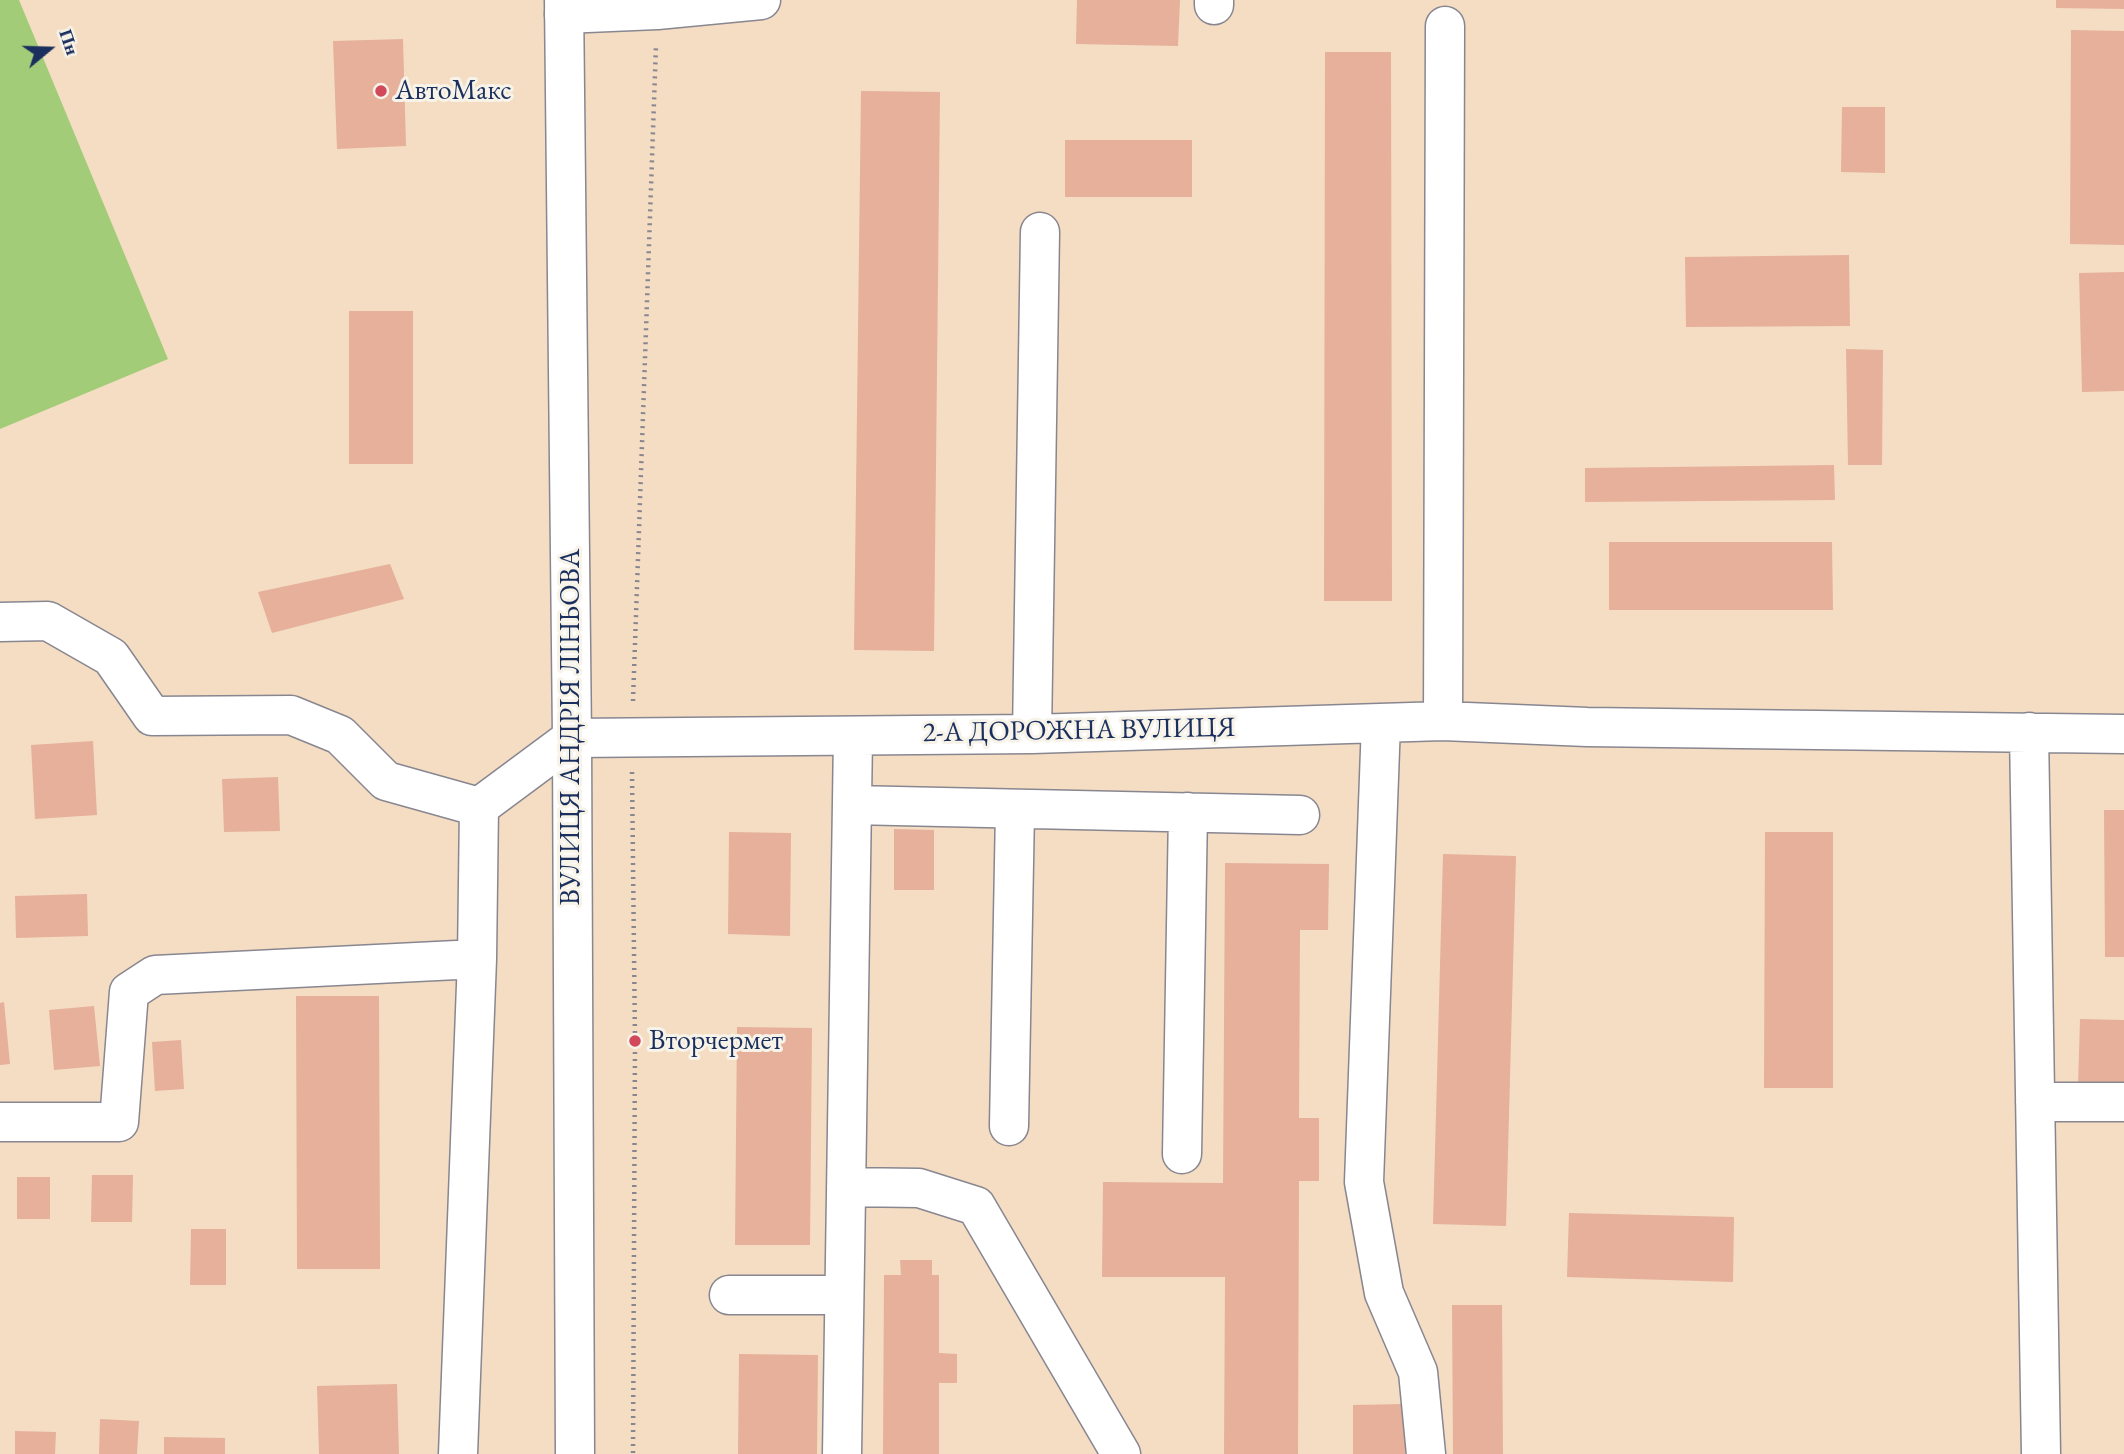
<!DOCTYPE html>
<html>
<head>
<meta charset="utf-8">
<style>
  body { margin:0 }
  #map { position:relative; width:2124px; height:1454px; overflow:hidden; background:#f4ddc2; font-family:"EB Garamond",serif }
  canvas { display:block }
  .north { position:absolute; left:14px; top:14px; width:70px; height:70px; -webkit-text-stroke:5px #f7f3e8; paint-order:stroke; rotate:71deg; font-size:19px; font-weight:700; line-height:28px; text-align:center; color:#1b2f5e }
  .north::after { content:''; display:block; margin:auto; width:24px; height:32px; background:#1b2f5e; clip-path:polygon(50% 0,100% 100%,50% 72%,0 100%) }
</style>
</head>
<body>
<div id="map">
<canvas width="2124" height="1454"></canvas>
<div class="north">Пн</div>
</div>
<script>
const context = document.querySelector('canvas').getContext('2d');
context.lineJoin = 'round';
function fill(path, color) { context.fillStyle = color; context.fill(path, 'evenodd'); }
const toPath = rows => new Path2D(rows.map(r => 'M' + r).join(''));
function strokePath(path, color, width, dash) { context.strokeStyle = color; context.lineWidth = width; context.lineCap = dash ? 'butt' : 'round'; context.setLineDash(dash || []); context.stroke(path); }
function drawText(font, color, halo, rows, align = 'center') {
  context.font = font + ' "EB Garamond",serif'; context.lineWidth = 6; context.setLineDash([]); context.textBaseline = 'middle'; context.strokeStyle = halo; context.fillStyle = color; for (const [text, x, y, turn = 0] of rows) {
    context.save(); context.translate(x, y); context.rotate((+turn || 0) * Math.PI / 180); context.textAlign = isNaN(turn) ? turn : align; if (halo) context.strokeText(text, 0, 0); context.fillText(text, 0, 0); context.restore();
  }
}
fill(toPath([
  [0,0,19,0,168,359,0,429]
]), '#a2cc78');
fill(toPath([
  [1077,0,1180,0,1178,46,1076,44],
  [2056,0,2124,0,2124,9,2056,8],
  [2071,30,2124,31,2124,245,2070,244],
  [403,39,406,146,337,149,333,41],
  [1325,52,1391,52,1392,601,1324,601],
  [861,91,940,92,934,651,854,650],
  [1842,107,1885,107,1885,173,1841,172],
  [1065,140,1192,140,1192,197,1065,197],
  [1849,255,1850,326,1686,327,1685,257],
  [2124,272,2124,391,2082,392,2079,273],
  [349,311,413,311,413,464,349,464],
  [1846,349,1883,350,1882,465,1848,465],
  [1834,465,1835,500,1585,502,1585,468],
  [1609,542,1832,542,1833,610,1609,610],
  [390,564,404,599,272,633,258,592],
  [93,741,97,815,35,819,31,745],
  [278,777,280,831,224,832,222,779],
  [2104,810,2124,810,2124,957,2105,957],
  [894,829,934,830,934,890,894,890],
  [729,832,791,833,790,936,728,934],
  [1765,832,1833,832,1833,1088,1764,1088],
  [1443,854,1516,856,1506,1226,1433,1224],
  [1225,863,1329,864,1328,930,1300,930,1299,1118,1319,1118,1319,1181,1299,1181,1298,1454,1224,1454,1225,1277,1102,1277,1103,1182,1223,1183],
  [87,894,88,936,16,938,15,896],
  [296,996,379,996,380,1269,297,1269],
  [4,1002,10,1064,0,1065,0,1003],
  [94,1006,100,1066,54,1070,49,1010],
  [2080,1019,2124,1020,2124,1089,2078,1087],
  [737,1027,812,1028,810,1245,735,1245],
  [181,1040,184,1089,155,1091,152,1042],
  [92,1175,133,1175,132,1222,91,1222],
  [17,1177,50,1177,50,1219,17,1219],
  [1569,1213,1734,1217,1733,1282,1567,1277],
  [191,1229,226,1229,226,1285,190,1285],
  [900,1260,932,1260,932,1275,939,1275,939,1353,957,1354,957,1383,939,1383,939,1454,883,1454,884,1275,901,1275],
  [1452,1305,1502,1305,1503,1454,1453,1454],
  [739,1354,818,1355,817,1454,738,1454],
  [397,1384,399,1454,319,1454,317,1386],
  [1405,1404,1405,1454,1353,1454,1353,1405],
  [100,1419,139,1421,137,1454,99,1454],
  [15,1431,56,1432,55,1454,15,1454],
  [164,1437,225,1438,225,1454,164,1454]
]), '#e6b09b');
const minor = toPath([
  [1214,5,1214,0],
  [564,14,657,10,761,0],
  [0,622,48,621,111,657,152,716,291,715,340,735,386,781,479,807],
  [1443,721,1445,26],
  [1381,723,1364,1182,1384,1293,1418,1372,1426,1454],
  [2029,732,2041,1454],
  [1032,734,1040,232],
  [852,805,1300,815],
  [2035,1102,2124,1102],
  [0,1122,119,1122,129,992,155,975,477,959],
  [1009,1126,1015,810],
  [1182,1154,1188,812],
  [846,1187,919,1188,976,1206,1121,1454],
  [729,1295,844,1295],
  [458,1454,477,959,479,807,572,738,1032,734,1443,721,1587,727,2124,734],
  [842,1454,853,736]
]);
const major = toPath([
  [564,0,572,738,575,1454]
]);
strokePath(minor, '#888690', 41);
strokePath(major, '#888690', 41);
strokePath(toPath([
  [633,701,656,45],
  [632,772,635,1041,633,1454]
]), '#888690', 4.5, [2, 5]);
strokePath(minor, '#fff', 38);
strokePath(major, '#fff', 38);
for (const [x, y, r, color] of [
  [381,91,7,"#d1495b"],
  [635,1041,7,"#d1495b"]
]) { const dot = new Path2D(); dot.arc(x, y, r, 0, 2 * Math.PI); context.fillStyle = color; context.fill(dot); strokePath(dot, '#f7f3e8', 2.5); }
drawText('28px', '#1b2f5e', '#f7f3e8', [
  ["АвтоМакс",395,91],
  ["Вторчермет",649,1041]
], 'left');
drawText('28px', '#1b2f5e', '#f7f3e8', [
  ["ВУЛИЦЯ АНДРІЯ ЛІНЬОВА",571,727,-90],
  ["2-А ДОРОЖНА ВУЛИЦЯ",1079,731,-1]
]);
</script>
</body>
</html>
